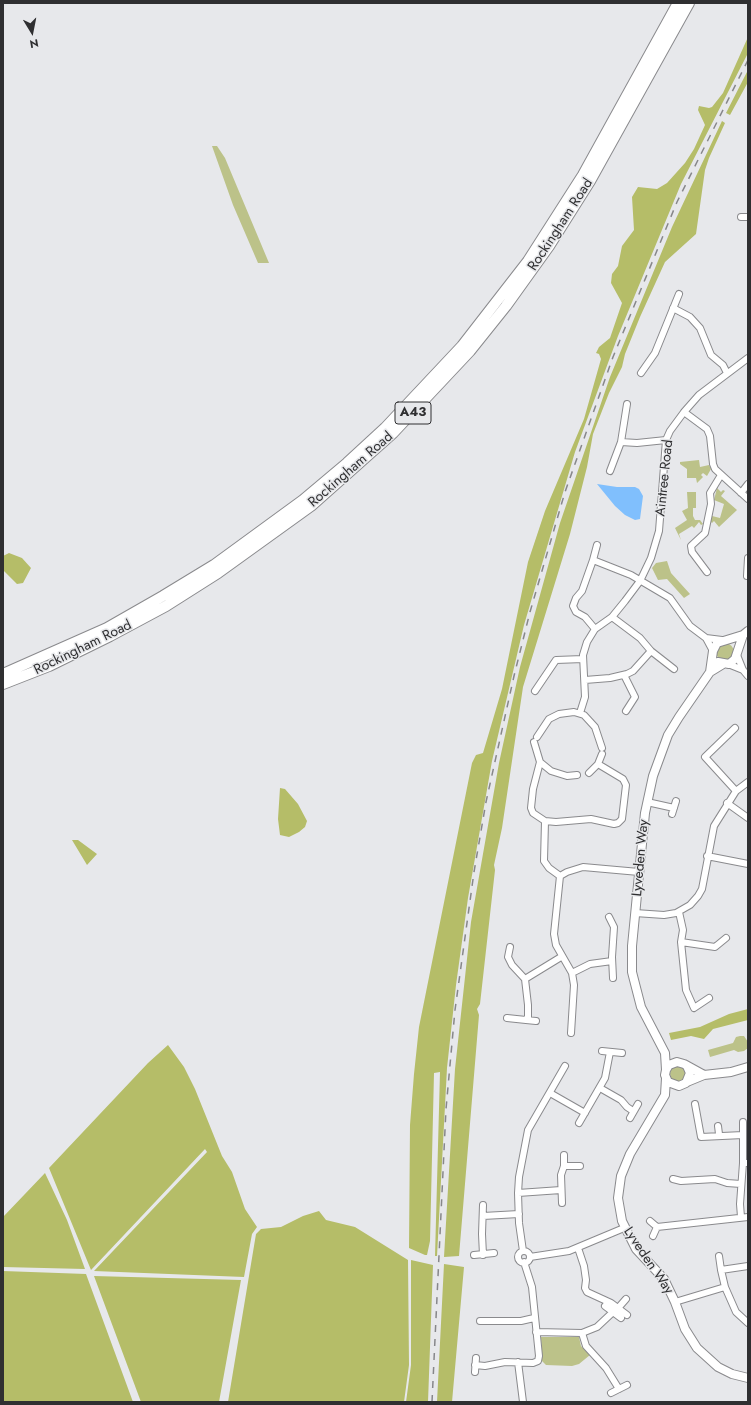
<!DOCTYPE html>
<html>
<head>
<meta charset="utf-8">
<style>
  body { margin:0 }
  #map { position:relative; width:751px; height:1405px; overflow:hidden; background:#e7e8eb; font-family:Jost,sans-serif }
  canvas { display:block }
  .frame { position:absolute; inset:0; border:4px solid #2f2f31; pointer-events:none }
  .north { position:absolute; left:12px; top:12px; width:40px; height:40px; -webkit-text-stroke:3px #e7e8eb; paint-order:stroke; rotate:170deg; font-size:11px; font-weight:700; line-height:16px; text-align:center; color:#2f2f31 }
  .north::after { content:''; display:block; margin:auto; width:14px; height:18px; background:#2f2f31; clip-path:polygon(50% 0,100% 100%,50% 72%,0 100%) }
</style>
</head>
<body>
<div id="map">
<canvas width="751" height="1405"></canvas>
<div class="frame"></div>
<div class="north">N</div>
</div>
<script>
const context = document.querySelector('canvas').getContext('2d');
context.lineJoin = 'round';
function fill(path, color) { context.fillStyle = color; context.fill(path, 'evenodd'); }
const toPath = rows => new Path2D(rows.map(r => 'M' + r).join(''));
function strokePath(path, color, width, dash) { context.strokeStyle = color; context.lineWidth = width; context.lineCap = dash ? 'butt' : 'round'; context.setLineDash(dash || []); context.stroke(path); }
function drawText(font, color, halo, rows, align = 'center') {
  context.font = font + ' Jost,sans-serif'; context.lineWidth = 3; context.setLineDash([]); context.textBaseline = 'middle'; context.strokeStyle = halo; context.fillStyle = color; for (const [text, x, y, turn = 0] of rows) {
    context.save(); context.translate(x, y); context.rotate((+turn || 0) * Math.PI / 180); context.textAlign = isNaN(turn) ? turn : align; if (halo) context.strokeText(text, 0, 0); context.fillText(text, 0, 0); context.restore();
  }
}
fill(toPath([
  [212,146,217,146,225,158,269,263,258,263,233,205],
  [699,460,700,467,709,465,711,469,707,476,703,473,701,475,703,477,697,483,696,478,687,478,687,469,680,464,680,462],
  [717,488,721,492,723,490,725,491,721,496,737,510,719,527,714,521,712,523,710,521,712,516,720,518,724,504,714,500],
  [687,492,696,492,696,508,693,508,693,516,695,520,700,520,703,524,701,525,699,522,694,528,692,526,679,534,681,540,675,528,687,520,682,511,688,508],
  [667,561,671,573,690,594,684,598,667,579,658,580,652,568,656,563],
  '716 652a9 9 0 1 1 18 0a9 9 0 1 1-18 0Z',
  [740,1036,744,1036,748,1042,748,1048,744,1051,738,1052,734,1050,710,1057,708,1050,733,1043,736,1037],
  '670 1074a8 8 0 1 1 16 0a8 8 0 1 1-16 0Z',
  [541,1337,579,1337,581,1346,590,1355,579,1364,572,1366,546,1365,542,1361]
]), '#bcc289');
fill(toPath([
  [748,37,748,53,681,184,618,336,575,452,524,625,492,761,468,898,456,985,447,1068,437,1256,435,1256,440,1072,434,1073,430,1241,427,1255,425,1255,409,1248,410,1125,414,1074,419,1027,472,763,476,755,483,753,502,689,528,562,545,511,584,419,601,359,599,354,596,353,599,347,610,338,622,303,611,283,612,274,618,266,622,246,634,230,632,197,638,187,657,189,667,183,685,163,694,149,705,125,698,110,699,106,709,108,712,107,723,93],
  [748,70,748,82,730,115,726,113],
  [722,121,725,123,709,158,705,170,696,234,665,262,640,317,625,354,622,367,609,393,593,434,587,467,570,534,523,687,502,828,494,865,495,870,480,1004,477,1009,479,1015,459,1256,444,1257,455,1069,471,922,499,763,520,667,560,523,610,377,672,227],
  [9,553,22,558,31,568,23,583,17,584,3,570,3,556],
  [280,788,285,789,298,804,307,821,305,827,299,832,289,837,280,835,278,819],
  [72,840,78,840,97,854,87,865],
  [748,1009,748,1020,713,1029,704,1039,691,1036,671,1040,669,1033,700,1027,729,1014],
  [168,1045,184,1067,195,1089,222,1156,232,1172,245,1209,257,1227,252,1234,244,1277,94,1271,207,1152,205,1149,91,1270,49,1168,148,1063],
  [45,1173,67,1220,85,1269,3,1267,3,1217],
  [319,1211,326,1220,355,1227,408,1260,409,1365,404,1402,228,1402,256,1234,261,1229,281,1227,303,1216],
  [411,1260,433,1265,428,1402,406,1402,411,1365],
  [444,1264,464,1267,452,1402,437,1402],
  [3,1271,86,1274,133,1402,3,1402],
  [94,1276,241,1280,219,1402,141,1402]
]), '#b5bd68');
fill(toPath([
  [597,484,617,487,635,487,639,489,643,496,640,519,635,520,625,515,615,506]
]), '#80bffd');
const minor = toPath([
  [741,217,748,217],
  [673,308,690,317,700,328,711,355,723,365,727,373],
  [641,373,655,353,679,294],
  [684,412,707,429,710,436,713,464,715,469,748,499],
  [621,442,637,443,666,440],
  [610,471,621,442,627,404],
  [741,493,748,484],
  [597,545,593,560,631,575,670,598,690,626,706,638,722,640],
  [593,560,582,591,576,598,573,606,576,612,585,617,595,629],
  [707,572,692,552,691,546,705,533,711,504,710,493,721,475],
  [747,576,748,558],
  [612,617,640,638,651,651,674,669],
  [706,638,713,651],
  [737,655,743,670,748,676],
  [728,664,743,670],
  [624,675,635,697,626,711],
  [585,680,610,678,627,674,633,671,651,651],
  [535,691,556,660,583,659],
  [580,713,585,697,583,655,587,642,595,629,612,617,625,601,640,581,651,558,659,531,666,440,670,431,684,412,699,395,748,358],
  [735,728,705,757,736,791],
  [537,737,549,719,559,714,574,712,584,715,595,727,602,748],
  [534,742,540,762,551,771,567,776,577,775],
  [540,762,533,789,531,808,533,813,545,821,556,822,591,819,614,824,618,823,622,819,626,785,623,779,598,764],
  [589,773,598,764,602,754],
  [647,802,674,808],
  [727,803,748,818],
  [672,814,676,801],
  [545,821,544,861,549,868,560,876],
  [707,856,748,864],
  [679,912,683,930,681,942,686,990,694,1008,709,998],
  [635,913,664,915,676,913,690,905,698,896,702,889,714,826,736,791,748,782],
  [609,917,614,927,612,957,613,978],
  [681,942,715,947,726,938],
  [510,947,508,957,512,965,525,979],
  [572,973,590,964,612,961],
  [507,1018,526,1020,528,1017,528,1005,525,979,561,957],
  [526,1020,536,1021],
  [571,1033,574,985,572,973,556,945,554,934,560,876,567,872,583,867,639,872],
  [602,1051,622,1053],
  [600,1088,621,1100,627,1107,633,1111],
  [550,1093,585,1113],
  [695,1104,701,1137,743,1135],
  [630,1118,638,1104],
  [743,1122,743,1163,748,1163],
  [579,1123,605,1078,610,1052],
  [718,1126,719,1134],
  [564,1166,580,1166],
  [673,1179,681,1181,715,1179,727,1183,741,1184],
  [518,1193,561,1190],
  [562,1203,561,1175,564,1166,564,1155],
  [483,1216,519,1214],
  [741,1217,740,1204,743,1163],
  [650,1221,657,1227,653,1236],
  [657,1227,748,1217],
  [578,1248,584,1266,586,1280,585,1288,587,1292,611,1303,627,1315],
  [523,1251,519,1223,518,1193,519,1177,528,1130,565,1066],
  '518 1257a6 6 0 1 1 12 0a6 6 0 1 1-12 0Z',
  [474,1255,494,1253],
  [483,1255,482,1234,483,1205],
  [719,1256,721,1270],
  [530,1257,569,1251,624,1228],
  [725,1287,721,1270,748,1266],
  [675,1302,725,1287,736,1312,748,1323],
  [605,1306,621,1318],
  [619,1307,626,1299],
  [480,1321,521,1321,534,1318],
  [536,1332,582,1333,597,1327,613,1312],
  [582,1333,586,1346,606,1368,619,1389],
  [518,1362,523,1402],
  [475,1365,485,1366,505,1362,533,1363,538,1361,539,1356,532,1287,524,1262],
  [475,1372,476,1358],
  [611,1393,627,1385]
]);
const tertiary = toPath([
  [718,662,729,664,735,659,743,635],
  [710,672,713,651,717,643,743,635,748,631],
  [687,1066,690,1073,686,1083,679,1086,668,1082,665,1075,666,1070,669,1065,677,1062,684,1064,704,1075],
  [666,1070,665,1053,641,1007,632,972,632,946,645,813,653,776,668,735,679,717,710,672,723,664],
  [666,1078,665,1095,630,1154,621,1176,618,1198,622,1221,636,1249,664,1279,675,1302,685,1329,697,1348,718,1367,732,1374,748,1378],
  [687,1082,704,1075,731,1072,748,1067]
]);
const trunk = toPath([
  [3,674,107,628,163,596,214,565,303,500,347,463,385,428,462,346,528,261,583,175,678,3],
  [3,684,49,666,110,636,166,606,218,573,311,506,393,433,470,351,506,306,549,246,590,181,689,3]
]);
strokePath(minor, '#8a8a8d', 8);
strokePath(tertiary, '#8a8a8d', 10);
strokePath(trunk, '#8a8a8d', 12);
strokePath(minor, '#fff', 6);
strokePath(tertiary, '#fff', 8);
strokePath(trunk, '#fff', 10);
strokePath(toPath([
  [432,1402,446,1109,455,1010,474,872,486,802,514,676,530,612,565,492,613,357,677,202,748,60]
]), '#87878a', 1.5, [7, 7]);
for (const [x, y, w] of [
  [413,413,36]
]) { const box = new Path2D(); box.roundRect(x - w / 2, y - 11, w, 22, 3); context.fillStyle = '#e7e8eb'; context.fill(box); strokePath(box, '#2f2f31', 1); }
drawText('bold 13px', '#2f2f31', null, [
  ["A43",413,413]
]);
drawText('14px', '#2f2f31', '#e7e8eb', [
  ["Rockingham Road",561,225,-57],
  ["Rockingham Road",351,470,-41],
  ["Aintree Road",665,478,-84],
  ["Rockingham Road",83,648,-26],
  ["Lyveden Way",641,858,-85],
  ["Lyveden Way",648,1261,56]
]);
</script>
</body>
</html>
